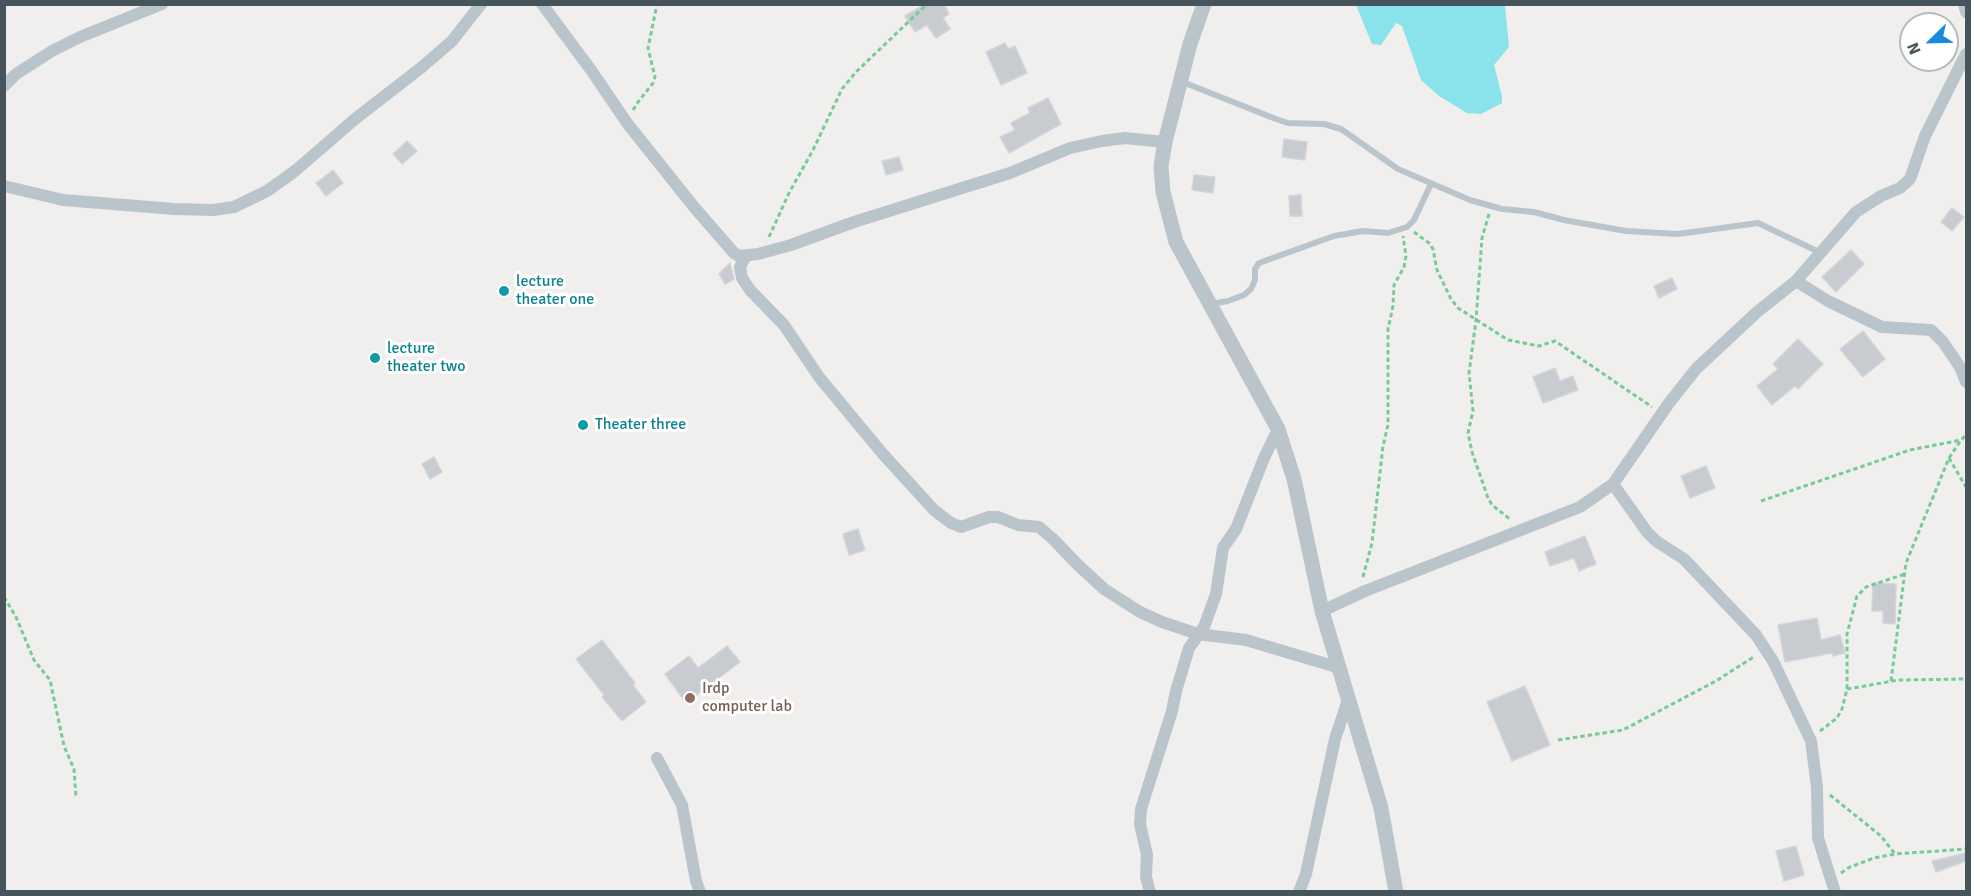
<!DOCTYPE html>
<html>
<head>
<meta charset="utf-8">
<style>
  body { margin:0 }
  #map { position:relative; width:1971px; height:896px; overflow:hidden; background:#f1eeee; font-family:Signika,sans-serif }
  canvas { display:block }
  .frame { position:absolute; inset:0; border:6px solid #46545b; pointer-events:none }
  .north { position:absolute; left:1899px; top:12px; width:60px; height:60px; box-sizing:border-box; background:#fff; border:2px solid #b5bbbd; border-radius:50%; rotate:247deg; font-size:16px; font-weight:700; line-height:24px; text-align:center; color:#46545b }
  .north::after { content:''; display:block; margin:auto; width:21px; height:27px; background:#1b8ade; clip-path:polygon(50% 0,100% 100%,50% 72%,0 100%) }
</style>
</head>
<body>
<div id="map">
<canvas width="1971" height="896"></canvas>
<div class="frame"></div>
<div class="north">N</div>
</div>
<script>
const context = document.querySelector('canvas').getContext('2d');
context.lineJoin = 'round';
function fill(path, color) { context.fillStyle = color; context.fill(path, 'evenodd'); }
const toPath = rows => new Path2D(rows.map(r => 'M' + r).join(''));
function strokePath(path, color, width, dash) { context.strokeStyle = color; context.lineWidth = width; context.lineCap = dash ? 'butt' : 'round'; context.setLineDash(dash || []); context.stroke(path); }
function drawText(font, color, halo, rows, align = 'center') {
  context.font = font + ' Signika,sans-serif'; context.lineWidth = 6; context.setLineDash([]); context.textBaseline = 'middle'; context.strokeStyle = halo; context.fillStyle = color; for (const [text, x, y, turn = 0] of rows) {
    context.save(); context.translate(x, y); context.rotate((+turn || 0) * Math.PI / 180); context.textAlign = isNaN(turn) ? turn : align; if (halo) context.strokeText(text, 0, 0); context.fillText(text, 0, 0); context.restore();
  }
}
fill(toPath([
  [1356,5,1505,5,1509,47,1494,65,1502,96,1502,103,1481,114,1467,113,1439,96,1421,80,1402,26,1396,23,1381,45,1372,44]
]), '#8ae3eb');
const building = toPath([
  [925,4,944,4,949,14,943,18,950,29,936,38,927,25,915,32,905,16,925,4],
  [1005,43,1008,49,1015,46,1027,73,1001,85,986,52,1005,43],
  [1048,98,1061,124,1009,153,1000,137,1015,130,1011,123,1030,113,1028,108,1048,98],
  [1284,139,1307,142,1305,160,1282,157,1284,139],
  [407,141,417,151,402,164,393,154,407,141],
  [899,157,903,170,886,175,882,161,899,157],
  [333,170,343,183,326,196,316,183,333,170],
  [1194,175,1215,177,1213,193,1192,190,1194,175],
  [1301,195,1302,216,1290,216,1289,196,1301,195],
  [1952,208,1964,217,1952,231,1941,222,1952,208],
  [1851,250,1864,264,1836,292,1822,277,1851,250],
  [730,263,734,279,725,284,719,274,730,263],
  [1672,278,1677,289,1659,298,1654,286,1672,278],
  [1863,331,1885,359,1863,377,1840,349,1863,331],
  [1798,339,1823,364,1798,389,1795,386,1772,405,1757,386,1778,369,1773,364,1798,339],
  [1555,368,1560,381,1573,376,1578,390,1543,403,1533,377,1555,368],
  [434,457,442,472,430,479,422,464,434,457],
  [1706,466,1715,488,1690,498,1681,476,1706,466],
  [858,529,865,550,849,555,843,534,858,529],
  [1585,536,1596,564,1579,571,1574,558,1550,566,1545,552,1585,536],
  [1873,583,1896,584,1895,624,1883,623,1883,611,1872,611,1873,583],
  [1817,618,1821,640,1840,635,1845,653,1833,656,1832,653,1785,662,1778,625,1817,618],
  [602,640,635,683,633,685,646,702,622,721,602,697,604,695,576,659,602,640],
  [727,646,740,662,686,703,665,674,689,656,698,668,727,646],
  [1525,686,1550,745,1512,761,1487,702,1525,686],
  [1796,846,1804,875,1784,881,1776,851,1796,846],
  [1966,853,1966,861,1936,872,1932,861,1966,853]
]);
fill(building, '#c8ccd1');
strokePath(building, '#d2d5da', 1.5);
strokePath(toPath([
  [633,110,638,102,653,83,655,77,648,48,657,4],
  [1489,214,1482,238,1476,320,1469,373,1473,411,1468,433,1472,452,1488,498,1492,505,1511,520],
  [1414,232,1429,243,1433,249,1437,270,1451,299,1458,308,1508,340,1539,346,1555,341,1652,407],
  [769,237,789,193,813,150,842,89,856,72,927,4],
  [1949,458,1966,487],
  [1761,501,1910,450,1961,440],
  [1363,577,1372,543,1383,446,1388,425,1388,329,1393,306,1394,285,1404,267,1406,256,1403,236],
  [4,597,16,617,34,660,50,680,64,746,74,769,76,798],
  [1891,681,1906,563,1949,458,1961,440,1966,435],
  [1847,689,1899,680,1966,679],
  [1820,731,1837,718,1842,709,1847,689,1847,634,1857,596,1866,587,1905,574],
  [1558,740,1623,730,1716,681,1755,656],
  [1830,795,1881,836,1895,854],
  [1841,873,1850,867,1874,858,1895,854,1966,849]
]), '#75cc95', 3, [4.5, 3]);
strokePath(toPath([
  [1180,81,1276,119,1288,123,1324,124,1341,129,1398,169,1470,200,1502,209,1534,212,1564,220,1626,231,1678,234,1758,223,1819,252],
  [1211,304,1228,301,1244,295,1251,289,1255,280,1255,269,1259,263,1334,236,1363,231,1388,233,1407,227,1414,220,1431,184]
]), '#bac5cb', 6);
strokePath(toPath([
  [542,4,591,70,627,123,694,207,734,253,739,256,758,254,791,245,854,222,1010,173,1070,148,1102,141,1125,138,1165,142],
  [1964,4,1966,12],
  [4,86,16,74,52,51,80,37,162,4],
  [4,186,63,200,174,209,213,210,234,207,267,191,295,171,355,119,422,67,452,41,481,4],
  [745,257,740,267,742,278,750,290,784,325,819,377,882,453,934,510,951,523,961,527,989,517,998,517,1018,525,1039,527,1053,539,1077,564,1104,589,1140,612,1162,622,1198,634,1246,640,1340,668],
  [1796,281,1828,301,1882,327,1931,330,1943,342,1960,367,1966,382],
  [1613,484,1647,532,1656,541,1684,559,1756,635,1773,661,1811,741,1817,787,1818,838,1835,892],
  [1322,611,1365,591,1580,507,1613,484,1669,403,1696,369,1757,312,1796,281,1856,212,1881,196,1900,188,1910,179,1925,136,1966,54],
  [657,758,682,805,696,881,700,892],
  [1150,892,1146,877,1147,855,1140,824,1141,809,1172,711,1176,691,1189,648,1204,627,1216,594,1223,548,1236,529,1264,458,1278,429],
  [1299,892,1306,874,1335,739,1348,700]
]), '#bac5cb', 12);
strokePath(toPath([
  [1204,4,1190,44,1165,142,1161,166,1163,192,1176,242,1278,429,1294,479,1322,611,1381,808,1396,892]
]), '#bac5cb', 15);
for (const [x, y, r, color] of [
  [504,291,6,"#0f9aa8"],
  [375,358,6,"#0f9aa8"],
  [583,425,6,"#0f9aa8"],
  [690,698,6,"#8d6e63"]
]) { const dot = new Path2D(); dot.arc(x, y, r, 0, 2 * Math.PI); context.fillStyle = color; context.fill(dot); strokePath(dot, '#fff', 2); }
drawText('16px', '#0d838f', '#fff', [
  ["lecture",516,282],
  ["theater one",516,300],
  ["lecture",387,349],
  ["theater two",387,367],
  ["Theater three",595,425]
], 'left');
drawText('16px', '#785e54', '#fff', [
  ["Irdp",702,689],
  ["computer lab",702,707]
], 'left');
</script>
</body>
</html>
